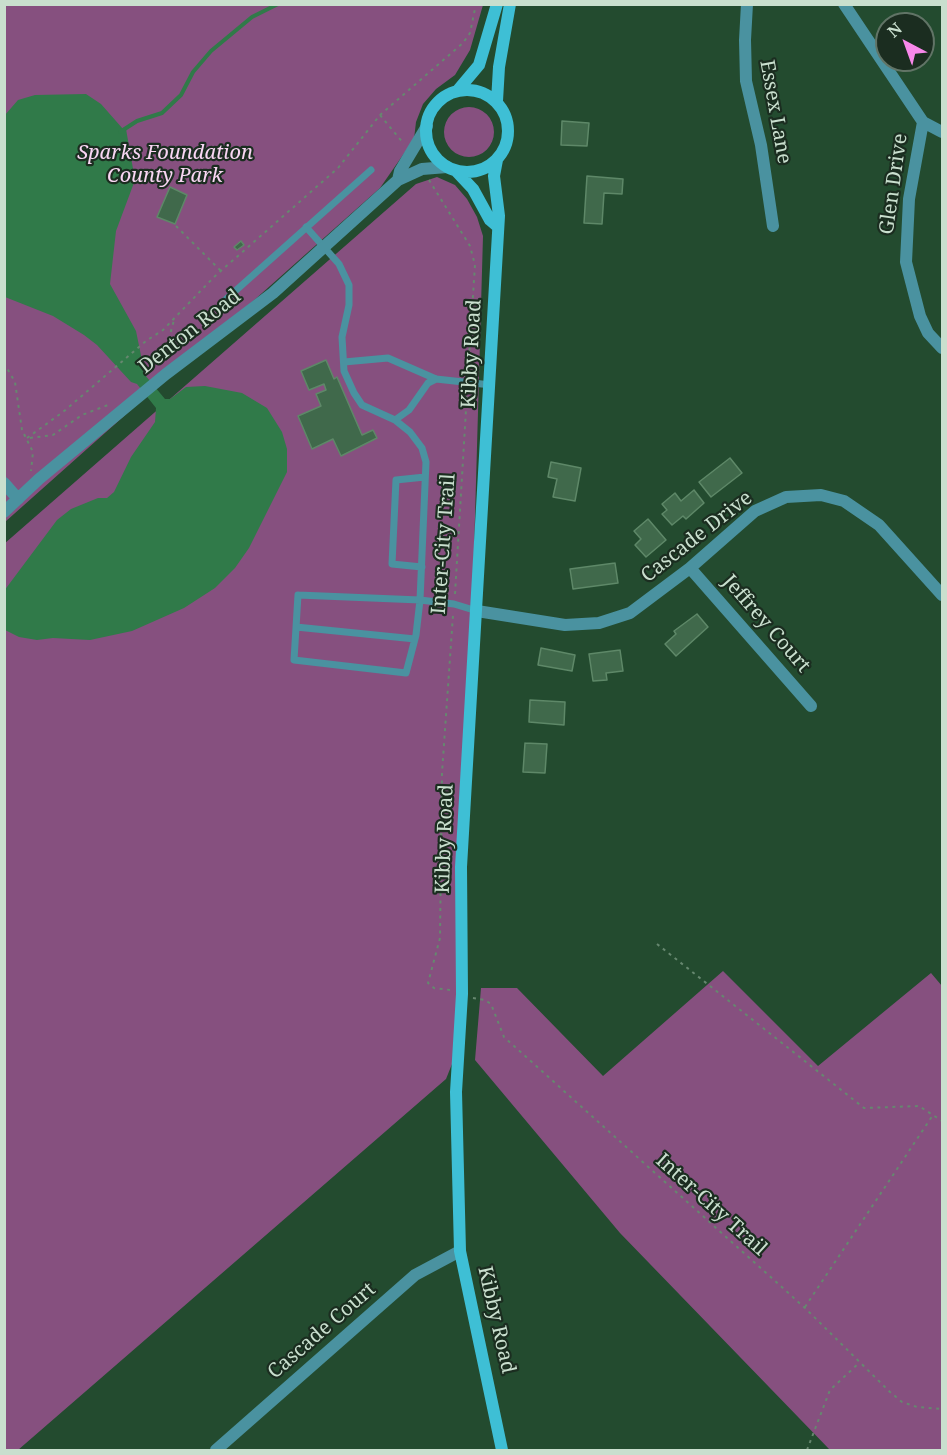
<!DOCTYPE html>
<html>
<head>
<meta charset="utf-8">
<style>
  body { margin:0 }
  #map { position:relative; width:947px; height:1455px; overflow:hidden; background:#234b2f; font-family:"Noto Serif",serif }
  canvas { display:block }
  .frame { position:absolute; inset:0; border:6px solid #c9dfce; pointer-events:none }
  .north { position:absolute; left:875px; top:12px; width:60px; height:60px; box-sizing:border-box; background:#1b2d20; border:2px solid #617466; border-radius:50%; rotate:319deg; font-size:16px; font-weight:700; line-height:24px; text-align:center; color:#c9dfce }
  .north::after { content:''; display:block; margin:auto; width:21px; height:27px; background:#f888ea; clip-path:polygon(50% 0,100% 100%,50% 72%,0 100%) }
</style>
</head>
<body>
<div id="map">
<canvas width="947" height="1455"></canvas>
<div class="frame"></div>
<div class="north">N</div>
</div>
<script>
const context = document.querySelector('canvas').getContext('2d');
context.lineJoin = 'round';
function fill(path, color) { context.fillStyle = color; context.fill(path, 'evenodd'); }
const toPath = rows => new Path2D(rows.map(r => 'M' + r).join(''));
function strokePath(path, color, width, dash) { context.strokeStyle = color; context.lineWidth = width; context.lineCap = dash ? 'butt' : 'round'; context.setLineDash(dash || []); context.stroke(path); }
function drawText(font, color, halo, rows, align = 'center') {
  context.font = font + ' "Noto Serif",serif'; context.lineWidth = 4.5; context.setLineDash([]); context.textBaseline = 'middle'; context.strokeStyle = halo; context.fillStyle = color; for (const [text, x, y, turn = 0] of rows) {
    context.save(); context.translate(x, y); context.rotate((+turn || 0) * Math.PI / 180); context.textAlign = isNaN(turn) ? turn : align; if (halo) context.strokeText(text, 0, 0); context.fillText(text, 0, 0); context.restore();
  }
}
fill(toPath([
  [5,5,483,5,470,50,455,75,436,89,423,104,416,122,414,139,380,188,5,522],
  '444 132a25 25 0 1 1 50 0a25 25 0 1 1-50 0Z',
  [437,177,455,185,467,199,477,217,483,236,460,1044,446,1079,18,1450,4,1450,4,544,416,184],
  [723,971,818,1066,931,973,942,986,942,1450,830,1450,620,1233,475,1060,481,988,517,988,603,1076]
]), '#86507f');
fill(toPath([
  [86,94,101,104,123,129,126,129,135,180,116,231,110,284,136,331,145,375,165,399,170,399,186,387,205,386,242,393,267,408,282,432,287,449,287,472,249,548,235,568,215,588,184,608,132,631,90,640,53,638,37,640,19,637,5,630,4,591,57,520,71,509,98,498,107,498,114,492,131,457,155,422,156,408,137,384,131,382,97,345,84,335,53,316,5,297,5,115,18,100,35,95]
]), '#307a49');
strokePath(toPath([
  [120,132,137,121,162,113,181,95,193,72,211,51,252,17,278,4]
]), '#307a49', 4);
const building = toPath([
  [562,121,589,123,587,146,561,145,562,121],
  [587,176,623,179,622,194,604,193,602,224,584,223,587,176],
  [170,187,187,195,175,224,157,217,170,187],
  [241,241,244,245,237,250,234,247,241,241],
  [326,360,334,379,337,377,362,435,373,430,377,438,341,456,333,439,312,449,298,416,321,406,316,394,326,390,324,384,309,390,301,371,326,360],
  [730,458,742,473,711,497,699,482,730,458],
  [551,462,581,468,575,501,553,497,557,479,548,477,551,462],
  [694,490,704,503,686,519,683,516,672,525,662,514,667,510,662,504,675,493,681,501,694,490],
  [648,519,666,540,646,557,635,545,641,539,634,531,648,519],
  [615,563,618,583,573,589,570,569,615,563],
  [697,614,708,627,676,656,665,644,676,634,674,631,697,614],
  [541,648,575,655,572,671,538,665,541,648],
  [620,650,623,671,606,673,607,680,593,681,589,654,620,650],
  [530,700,565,702,564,725,529,722,530,700],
  [525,743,547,744,545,773,523,772,525,743]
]);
fill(building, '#40694b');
strokePath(building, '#5e8868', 1.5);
strokePath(toPath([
  [380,115,404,144],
  [429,180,470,246,475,265,468,372],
  [176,226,221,271],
  [163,361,174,320],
  [4,363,15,382,22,430,33,452,31,471],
  [27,438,63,412,146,341,163,330,214,277,338,168,380,115,463,43,470,33,476,4],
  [30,438,53,435,82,415,108,405],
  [455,594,467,393],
  [657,944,864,1108,919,1106,942,1121],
  [450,990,434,988,428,983,440,938,442,773,453,615],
  [473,998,485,1000,491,1004,504,1037,805,1308,890,1392,902,1402,917,1407,942,1409],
  [805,1307,933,1115],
  [807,1450,830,1390,859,1363]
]), '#66876f', 2, [3, 4.5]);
strokePath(toPath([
  [306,227,339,264,349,285,349,305,342,337,344,371,354,393,362,405,395,420,410,432,422,448,426,462,420,600,454,604,477,611],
  [224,301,371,170],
  [344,362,388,358,436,379,491,385],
  [395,420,409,410,428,383,436,379],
  [422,567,392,564,396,480,425,477],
  [298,595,420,600,416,635,406,673,294,660,298,595],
  [296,627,415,639]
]), '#4a92a0', 7);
strokePath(toPath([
  [747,4,745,40,746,81,761,145,773,226],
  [844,4,923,122,909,199,906,262,920,316,928,333,942,348],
  [923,122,942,132],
  [398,180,400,171,427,126],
  [4,483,18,499],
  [4,512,39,479,166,374,273,293,398,180,422,169,447,167],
  [690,568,811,706],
  [477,611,565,625,599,623,630,613,690,568,755,511,786,497,821,495,844,501,879,525,942,595],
  [216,1450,415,1275,460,1251]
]), '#4a92a0', 12);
strokePath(toPath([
  '426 131a41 41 0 1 1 82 0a41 41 0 1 1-82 0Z',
  [458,90,479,65,497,4],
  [497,101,499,67,510,4],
  [497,160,494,176,499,216,461,867,462,994,456,1092,460,1251,502,1450],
  [457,172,473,189,490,220,497,226]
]), '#3ebfd5', 12);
drawText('20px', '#c9dfce', '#1b2d20', [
  ["Essex Lane",775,112,80],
  ["Glen Drive",894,184,-82],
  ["Denton Road",190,332,-38],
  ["Kibby Road",472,354,-87],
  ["Cascade Drive",697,537,-38],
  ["Inter-City Trail",444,544,-86],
  ["Jeffrey Court",766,624,49],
  ["Kibby Road",445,839,-88],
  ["Inter-City Trail",711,1205,42],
  ["Kibby Road",496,1320,77],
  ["Cascade Court",322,1331,-41]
]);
drawText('italic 20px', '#fad7f4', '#1b2d20', [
  ["Sparks Foundation",165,153],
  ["County Park",165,176]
]);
</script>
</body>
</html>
